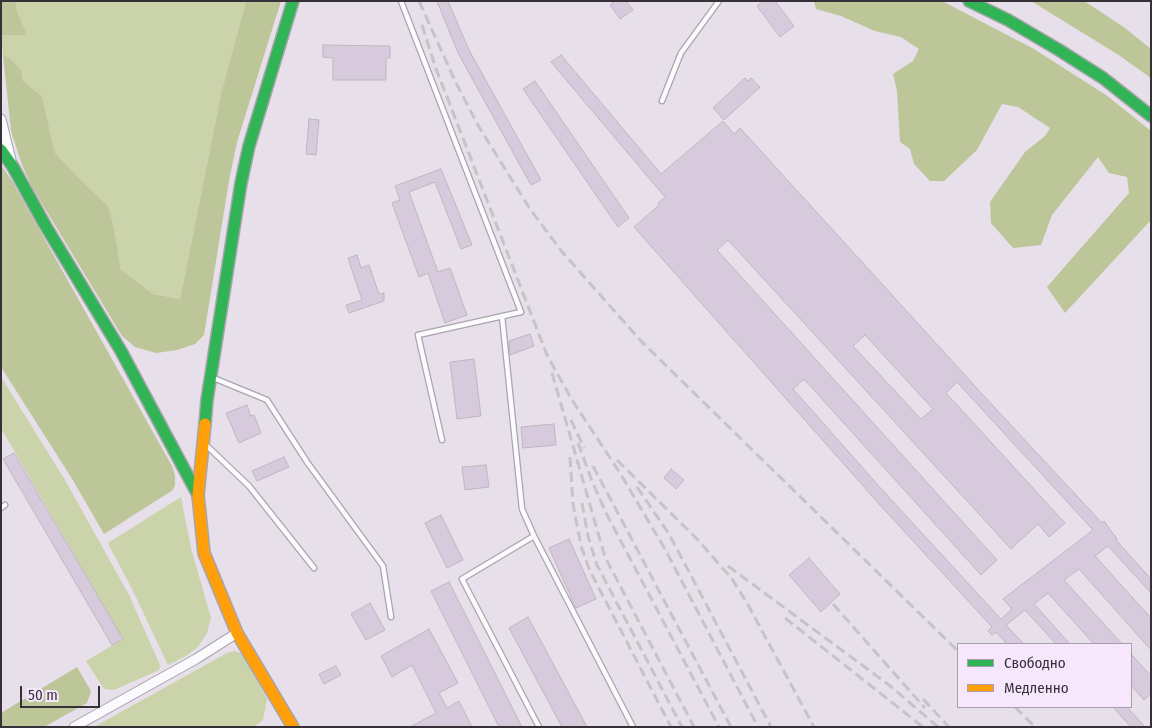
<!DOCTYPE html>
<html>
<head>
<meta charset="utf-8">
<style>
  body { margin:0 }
  #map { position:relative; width:1152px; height:728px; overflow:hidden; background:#e7dfea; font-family:"Fira Sans Condensed",sans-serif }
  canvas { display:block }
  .frame { position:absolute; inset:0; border:2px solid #363139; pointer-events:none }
  .legend { position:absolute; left:957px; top:643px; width:175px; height:65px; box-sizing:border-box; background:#f6e7fc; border:1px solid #a99eae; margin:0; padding:6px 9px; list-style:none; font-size:15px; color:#363139 }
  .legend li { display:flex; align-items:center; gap:10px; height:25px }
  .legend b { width:25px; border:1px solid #a99eae }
  .scale { position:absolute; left:20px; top:686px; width:80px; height:22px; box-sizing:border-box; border:2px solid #363139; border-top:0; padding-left:6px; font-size:15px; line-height:18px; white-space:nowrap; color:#363139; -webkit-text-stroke:4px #f6e7fc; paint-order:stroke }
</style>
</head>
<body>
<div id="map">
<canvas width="1152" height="728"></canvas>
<div class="frame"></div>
<ul class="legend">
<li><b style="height:6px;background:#30b455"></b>Свободно</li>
<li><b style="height:6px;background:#ff9f0a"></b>Медленно</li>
</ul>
<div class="scale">50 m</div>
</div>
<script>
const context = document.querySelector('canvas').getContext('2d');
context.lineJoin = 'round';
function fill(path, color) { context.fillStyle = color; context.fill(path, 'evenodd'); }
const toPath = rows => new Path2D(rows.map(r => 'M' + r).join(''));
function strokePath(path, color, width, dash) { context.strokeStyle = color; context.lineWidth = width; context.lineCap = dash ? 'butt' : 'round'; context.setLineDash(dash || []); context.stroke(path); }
fill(toPath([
  [16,1,246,1,221,94,180,299,153,294,119,269,116,239,109,207,82,181,55,153,42,96,23,81,21,70,11,59,3,55,1,35,27,35,16,8],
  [1,377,65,480,129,595,160,665,159,670,114,690,104,689,86,661,123,639,1,428],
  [181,497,191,548,211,618,207,633,198,647,186,656,168,665,134,593,108,543],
  [234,651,240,653,245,658,267,699,263,720,256,725,257,727,94,727,227,653]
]), '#cad3a9');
fill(toPath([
  [1,1,16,1,16,8,27,35,1,35],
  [246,1,281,1,237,142,229,181,204,335,195,344,177,350,156,353,135,347,122,336,32,187,22,165,11,131,3,55,11,59,21,70,23,81,42,96,55,153,82,181,109,207,116,239,120,269,153,294,180,299,221,94],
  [814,1,942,1,1034,49,1106,95,1151,131,1151,220,1065,313,1047,287,1129,193,1127,177,1109,173,1098,157,1052,215,1041,245,1013,248,991,223,990,202,1025,152,1045,136,1050,128,1018,107,1002,104,977,150,944,181,930,181,914,164,910,149,900,142,897,91,893,74,913,61,919,49,901,37,875,31,841,16,816,9],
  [1031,1,1084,1,1098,10,1125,28,1151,49,1151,78,1117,54],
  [1,165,12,181,172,466,175,476,175,485,173,490,104,534,71,477,1,367],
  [77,667,91,691,87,703,44,727,1,727,1,713]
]), '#bdc698');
const building = toPath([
  [437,1,448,1,469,50,541,180,531,185,458,53,437,1],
  [615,1,626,1,633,10,620,19,610,5,615,1],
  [763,1,775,1,794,26,780,37,757,6,763,1],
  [323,45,390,46,390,58,386,58,386,80,333,80,333,58,323,57,323,45],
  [561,55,661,174,723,121,734,134,740,128,983,395,1102,523,1104,521,1117,539,1116,540,1151,579,1151,593,1108,546,1095,556,1151,618,1151,650,1079,569,1064,580,1122,644,1094,644,1048,593,1034,604,1070,644,1056,644,1025,610,1006,625,1024,644,1007,644,996,632,992,635,988,631,992,627,880,505,634,227,659,205,658,203,665,197,551,62,561,55],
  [728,240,1011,549,1038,524,1049,537,1065,523,946,393,957,382,1093,530,1003,599,1012,609,1001,619,885,493,793,389,804,379,981,575,997,560,717,250,728,240],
  [865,335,933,409,921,419,853,346,865,335],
  [745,78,748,81,751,78,760,87,724,120,713,108,745,78],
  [535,81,629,218,618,227,523,89,535,81],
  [309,119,319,120,316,155,306,154,309,119],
  [441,169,472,245,461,249,435,182,409,192,438,272,450,268,467,315,445,323,428,273,419,277,392,203,400,200,395,186,441,169],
  [357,255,361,268,369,265,379,294,384,293,384,301,349,313,346,305,362,300,348,258,357,255],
  [530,334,534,346,510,355,509,341,530,334],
  [474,359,481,416,457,419,450,362,474,359],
  [247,405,251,416,254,415,261,433,239,443,226,413,247,405],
  [554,424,556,445,523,448,521,427,554,424],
  [14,453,123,639,112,645,3,459,14,453],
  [284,457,289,467,257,481,252,471,284,457],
  [486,465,489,487,465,490,462,467,486,465],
  [671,469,684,480,676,489,664,478,671,469],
  [441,515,463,560,447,568,425,523,441,515],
  [569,539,596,599,576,608,549,548,569,539],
  [809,558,840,594,821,612,789,575,809,558],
  [449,582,522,727,499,727,431,591,449,582],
  [370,603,385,630,366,640,351,614,370,603],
  [528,617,587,727,562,727,509,628,528,617],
  [429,629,458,683,439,693,447,708,459,701,472,727,410,727,436,713,412,665,392,677,381,656,429,629],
  [1131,654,1151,676,1151,694,1144,700,1131,685,1131,654],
  [336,666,341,675,324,684,319,674,336,666],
  [1113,707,1127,707,1145,727,1131,727,1113,707]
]);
fill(building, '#d7cadc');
strokePath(building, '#bdb7bf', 1);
const lane = toPath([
  [401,1,521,312,418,335,442,440],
  [662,101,681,53,719,1],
  [502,316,522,509,534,536,462,579,539,727],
  [211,377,267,400,307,462,383,566,391,617],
  [205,444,249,486,314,568],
  [1,508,5,505],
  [534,536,633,727]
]);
const street = toPath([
  [1,119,11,160],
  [74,727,196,659,237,633]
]);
const fast = toPath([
  [969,1,1008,20,1059,50,1103,78,1151,116],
  [1,150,13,167,45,225,121,351,198,495],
  [205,424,207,400,241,183,249,146,293,1]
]);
const slow = toPath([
  [205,424,198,495,204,553,237,633,293,727]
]);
strokePath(lane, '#aaa4ad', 7);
strokePath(street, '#aaa4ad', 11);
strokePath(fast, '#aaa4ad', 14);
strokePath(slow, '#aaa4ad', 14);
strokePath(lane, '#fbfafc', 4.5);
strokePath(street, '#fbfafc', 9);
strokePath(fast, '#30b455', 11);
strokePath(slow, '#ff9f0a', 11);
strokePath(toPath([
  [419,1,456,83,479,127,530,209,563,253,641,341,958,651],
  [422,25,435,66,547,355,572,400,620,473,666,551,758,727],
  [552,373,605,557,694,727],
  [571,420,584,448],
  [578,443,592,481,606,513,719,727],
  [570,457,573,504,581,546,590,571,671,727],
  [617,460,698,540,732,579,747,603,814,727],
  [593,466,731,727],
  [637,487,669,534,771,727],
  [582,503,588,536,597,565,682,727],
  [728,566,889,685,938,727],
  [833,604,925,708],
  [785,618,923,727],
  [923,699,949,727],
  [1015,707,1035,727]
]), '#c6c4c6', 3, [10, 5]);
</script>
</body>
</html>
